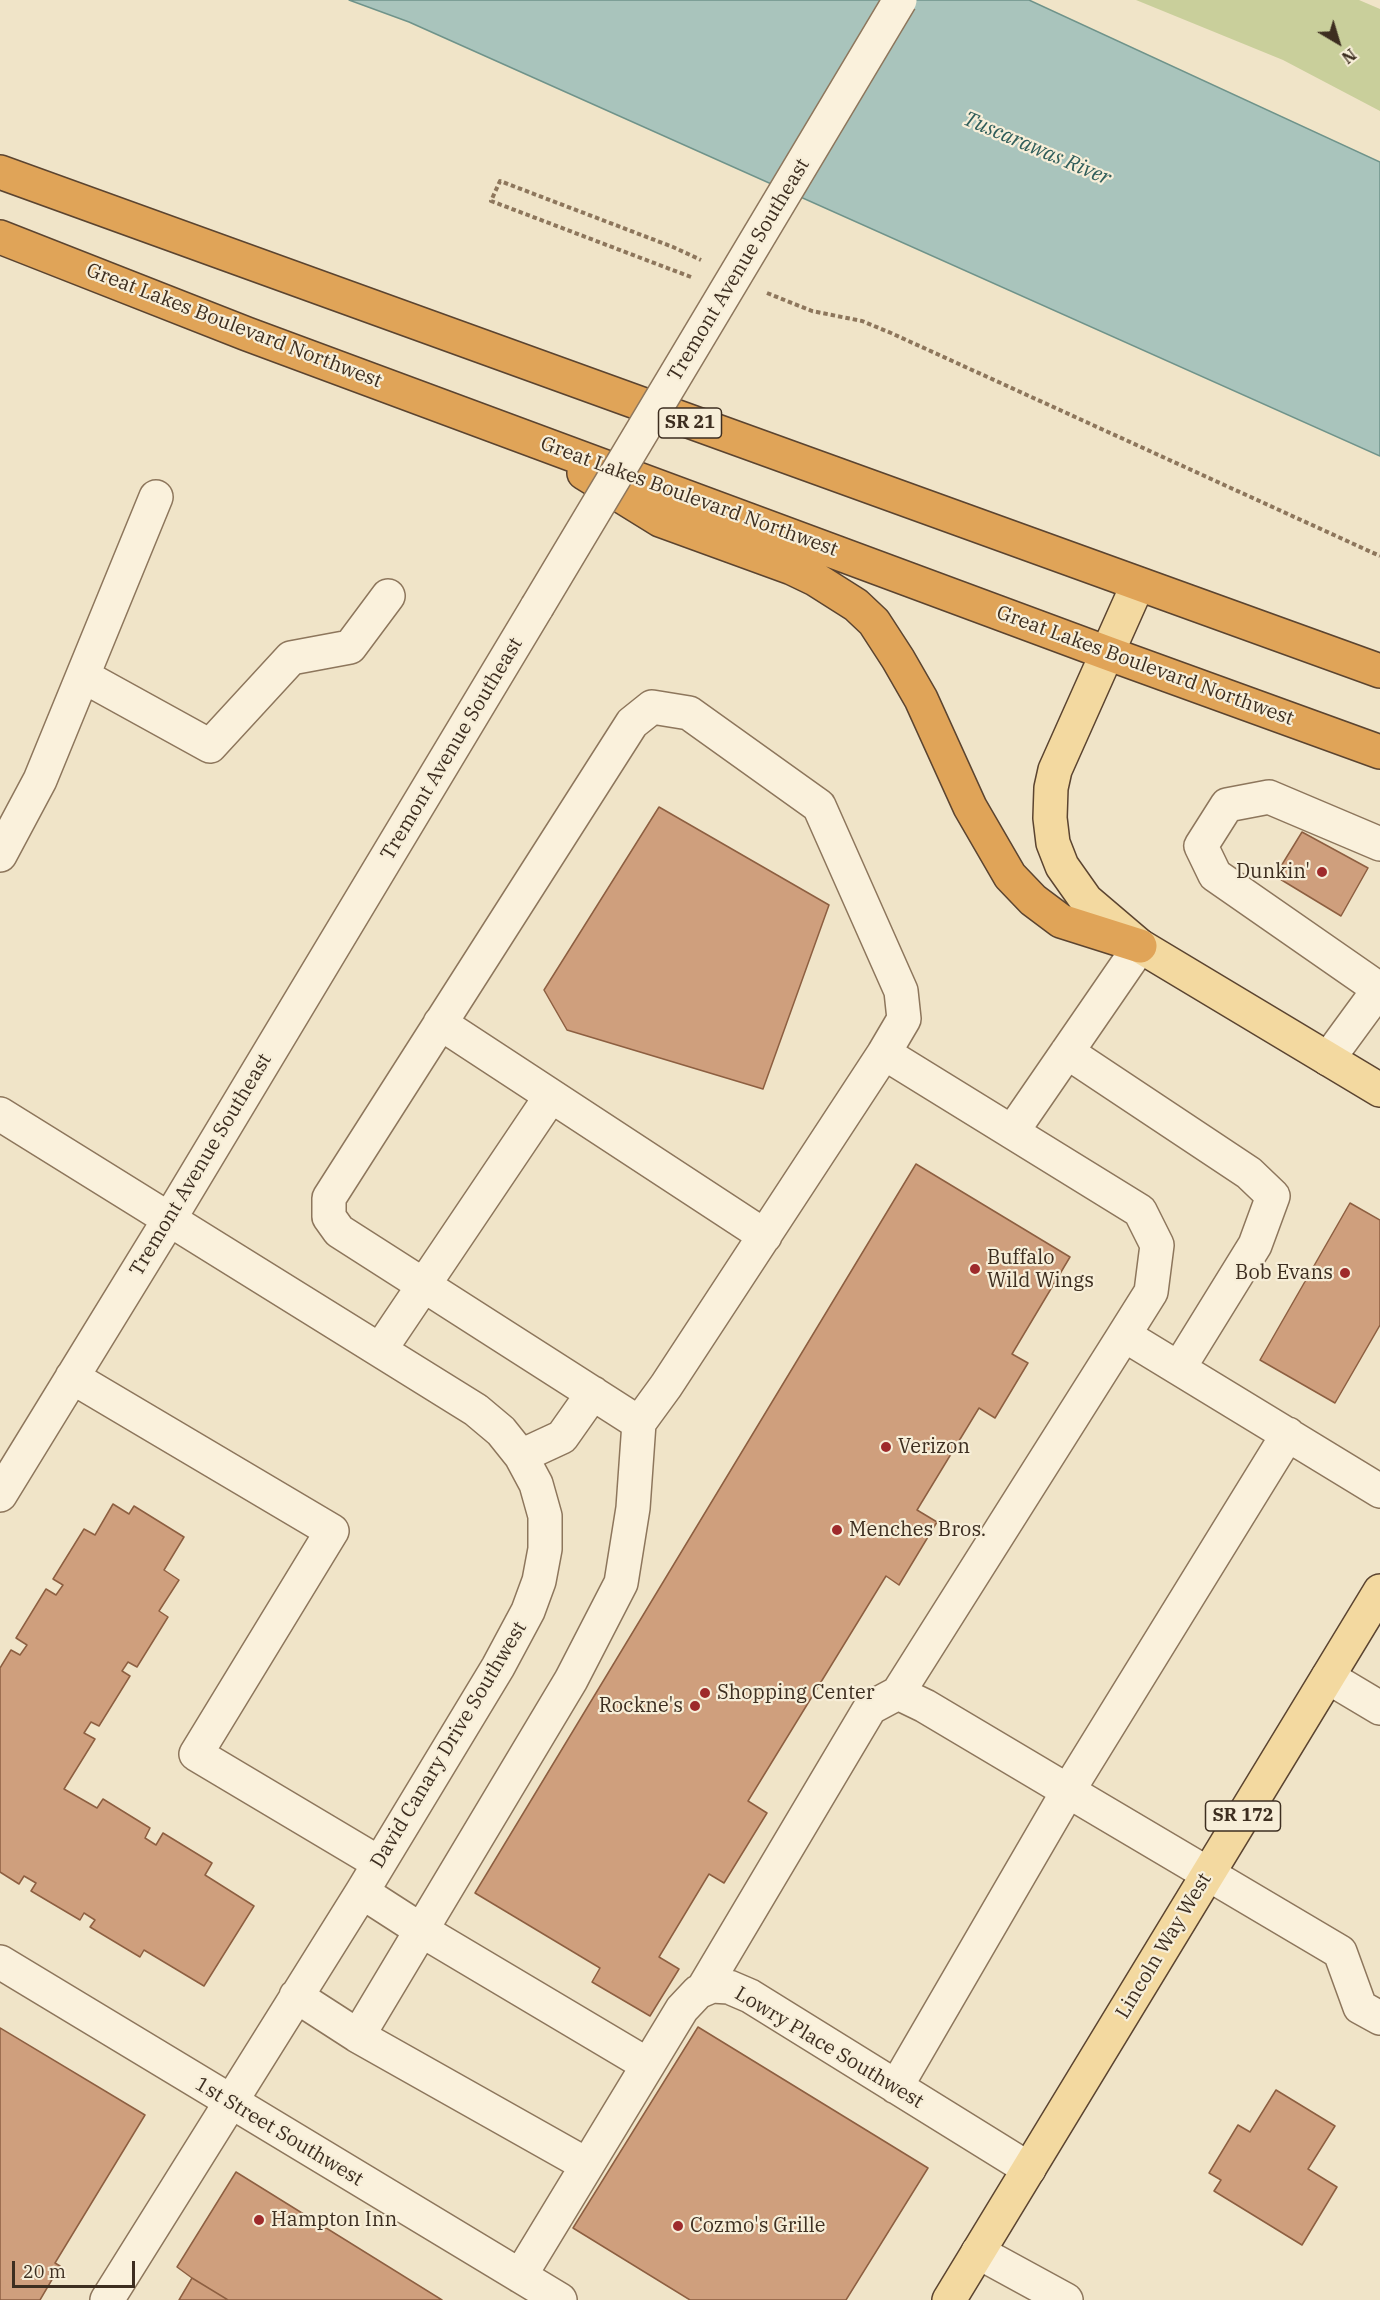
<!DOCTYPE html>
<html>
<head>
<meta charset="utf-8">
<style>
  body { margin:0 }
  #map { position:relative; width:1380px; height:2300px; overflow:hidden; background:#f0e4c8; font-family:"IBM Plex Serif",serif }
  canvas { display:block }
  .north { position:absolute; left:1308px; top:12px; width:60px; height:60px; -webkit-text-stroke:4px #f7eed8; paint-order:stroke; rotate:142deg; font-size:16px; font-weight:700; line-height:24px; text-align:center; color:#3d2e20 }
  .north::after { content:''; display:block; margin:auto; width:21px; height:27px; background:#3d2e20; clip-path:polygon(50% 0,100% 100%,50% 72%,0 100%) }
  .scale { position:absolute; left:12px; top:2261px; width:123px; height:27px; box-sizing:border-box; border:3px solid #3d2e20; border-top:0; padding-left:8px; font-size:18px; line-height:21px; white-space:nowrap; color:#3d2e20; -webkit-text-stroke:4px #f7eed8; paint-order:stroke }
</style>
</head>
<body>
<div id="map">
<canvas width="1380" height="2300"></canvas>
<div class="north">N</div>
<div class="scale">20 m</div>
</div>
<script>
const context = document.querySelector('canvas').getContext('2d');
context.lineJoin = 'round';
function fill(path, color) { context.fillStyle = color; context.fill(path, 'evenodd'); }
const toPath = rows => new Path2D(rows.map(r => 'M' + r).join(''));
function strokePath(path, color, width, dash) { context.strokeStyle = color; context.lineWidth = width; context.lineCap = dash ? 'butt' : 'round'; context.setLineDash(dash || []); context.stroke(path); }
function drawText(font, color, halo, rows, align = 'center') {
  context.font = font + ' "IBM Plex Serif",serif'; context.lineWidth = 4.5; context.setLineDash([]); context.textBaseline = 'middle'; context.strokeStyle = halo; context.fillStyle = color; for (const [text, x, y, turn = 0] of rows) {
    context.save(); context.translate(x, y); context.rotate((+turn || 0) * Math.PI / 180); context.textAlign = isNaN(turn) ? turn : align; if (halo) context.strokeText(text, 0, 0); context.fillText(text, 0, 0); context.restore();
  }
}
fill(toPath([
  [1136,0,1359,0,1380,9,1380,111,1283,60]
]), '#c9cf9b');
const water = toPath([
  [349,0,1029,0,1380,162,1380,456,409,22,349,0]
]);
fill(water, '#a9c4bc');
strokePath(water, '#6f938a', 1.5);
const building = toPath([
  [659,807,829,905,763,1089,567,1030,544,990,659,807],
  [1302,832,1368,868,1341,916,1275,876,1302,832],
  [916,1164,1070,1257,1012,1354,1028,1363,995,1418,979,1408,917,1510,937,1522,899,1585,886,1576,748,1801,767,1813,724,1883,709,1874,659,1957,679,1969,650,2016,592,1982,600,1968,475,1893,916,1164],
  [1350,1203,1380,1220,1380,1325,1335,1403,1260,1360,1350,1203],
  [113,1504,129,1514,134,1506,184,1537,164,1570,179,1580,159,1611,168,1617,137,1667,128,1662,122,1671,130,1676,99,1726,91,1722,84,1733,95,1739,64,1789,97,1808,103,1799,150,1828,145,1838,156,1845,163,1833,212,1863,205,1875,254,1906,204,1986,144,1950,140,1957,90,1927,95,1920,84,1913,80,1920,31,1891,36,1883,24,1876,19,1884,0,1872,0,1668,11,1650,20,1655,27,1645,16,1638,46,1589,56,1595,63,1585,53,1579,84,1529,95,1535,113,1504],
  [698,2027,928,2168,846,2300,690,2300,573,2228,698,2027],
  [0,2028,145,2115,55,2263,60,2266,40,2300,0,2300,0,2028],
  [1276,2090,1335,2126,1308,2169,1337,2187,1302,2245,1214,2191,1221,2180,1209,2173,1238,2125,1250,2132,1276,2090],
  [236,2172,442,2300,228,2300,192,2278,177,2267,236,2172],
  [192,2278,228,2300,179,2300,192,2278]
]);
fill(building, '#cf9f7d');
strokePath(building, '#8d5f41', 1.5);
const minor = toPath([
  [83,676,210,746,291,658,350,647,388,596],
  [0,855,40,780,156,497],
  [1140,946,1012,1132,1140,1211,1157,1245,1151,1292,1124,1335,1380,1491],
  [1379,989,1215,875,1201,846,1227,805,1269,797,1380,844],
  [440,1023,765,1236],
  [1067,1052,1249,1173,1273,1196,1255,1245,1179,1368],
  [884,1053,904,1019,901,991,819,806,689,713,652,707,632,723,329,1198,329,1217,339,1231,639,1423,666,1386,884,1053,1012,1132],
  [1328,1059,1380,988],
  [0,1114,476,1410,501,1431,521,1456,536,1484,545,1516,545,1549,539,1581,528,1611,498,1667,362,1892,107,2300],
  [380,1350,551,1096],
  [72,1377,332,1531,196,1754,379,1863],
  [1288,1434,1068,1791,1340,1952,1360,2007,1380,2018],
  [521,1456,562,1437,593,1393],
  [0,1495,170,1218,537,607],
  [1328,1677,1380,1708],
  [898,1693,1124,1335],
  [362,1892,421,1930,648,2065],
  [0,1962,560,2300],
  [703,1989,870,1708,898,1693,925,1706,1068,1791,896,2087],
  [296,1996,358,2036],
  [587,2165,358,2036,571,1680,621,1583,633,1508,639,1423],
  [978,2252,1066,2300],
  [520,2276,682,2009,698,1992,712,1986,729,1987,750,1996,1029,2169]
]);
const major = toPath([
  [1138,584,1055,770,1051,788,1050,818,1053,843,1062,866,1086,900,1140,946,1380,1090],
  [949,2300,1380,1591]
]);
const highway = toPath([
  [0,172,1380,671],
  [0,237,247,334,1107,653,1380,752],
  [584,473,660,520,792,568,815,579,856,605,874,622,898,659,921,699,970,807,1010,876,1033,900,1061,921,1140,946]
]);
strokePath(minor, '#8d765c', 36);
strokePath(major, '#5b4430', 36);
strokePath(highway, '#5b4430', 36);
strokePath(toPath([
  [691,277,491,201,500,181,673,247,701,260],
  [767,293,812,311,862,321,891,333,1380,556]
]), '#8d765c', 4, [4.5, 3]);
strokePath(minor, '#faf1dc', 33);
strokePath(major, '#f3d9a0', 33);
strokePath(highway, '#e0a458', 33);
const minorBridge = toPath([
  [537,607,900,0]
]);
strokePath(minorBridge, '#8d765c', 36, []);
strokePath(minorBridge, '#faf1dc', 33);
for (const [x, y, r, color] of [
  [1322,872,6,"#9e2a2b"],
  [975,1269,6,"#9e2a2b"],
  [1345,1273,6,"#9e2a2b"],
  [886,1447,6,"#9e2a2b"],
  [837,1530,6,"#9e2a2b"],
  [705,1693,6,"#9e2a2b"],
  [695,1706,6,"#9e2a2b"],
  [259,2220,6,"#9e2a2b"],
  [678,2226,6,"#9e2a2b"]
]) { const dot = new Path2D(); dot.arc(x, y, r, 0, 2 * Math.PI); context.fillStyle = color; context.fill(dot); strokePath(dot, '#f7eed8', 2); }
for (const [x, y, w] of [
  [690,423,63],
  [1243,1816,75]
]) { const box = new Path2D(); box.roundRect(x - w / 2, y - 15, w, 30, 4.5); context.fillStyle = '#f7eed8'; context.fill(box); strokePath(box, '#3d2e20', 1.5); }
drawText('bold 18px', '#3d2e20', null, [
  ["SR 21",690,423],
  ["SR 172",1243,1816]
]);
drawText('20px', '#3d2e20', '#f7eed8', [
  ["Tremont Avenue Southeast",739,270,-59],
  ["Great Lakes Boulevard Northwest",234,326,21],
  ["Great Lakes Boulevard Northwest",689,497,20],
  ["Great Lakes Boulevard Northwest",1145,666,20],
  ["Tremont Avenue Southeast",452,749,-59],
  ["Tremont Avenue Southeast",201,1165,-59],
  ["David Canary Drive Southwest",449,1745,-59],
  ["Lincoln Way West",1164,1946,-59],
  ["Lowry Place Southwest",829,2048,31],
  ["1st Street Southwest",279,2132,31]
]);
drawText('20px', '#3d2e20', '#f7eed8', [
  ["Dunkin'",1310,872,"right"],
  ["Buffalo",987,1258],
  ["Wild Wings",987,1281],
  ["Bob Evans",1333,1273,"right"],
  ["Verizon",898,1447],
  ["Menches Bros.",849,1530],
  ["Shopping Center",717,1693],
  ["Rockne's",683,1706,"right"],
  ["Hampton Inn",271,2220],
  ["Cozmo's Grille",690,2226]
], 'left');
drawText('italic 21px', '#2f5d5a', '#f7eed8', [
  ["Tuscarawas River",1037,149,23]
]);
</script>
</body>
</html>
